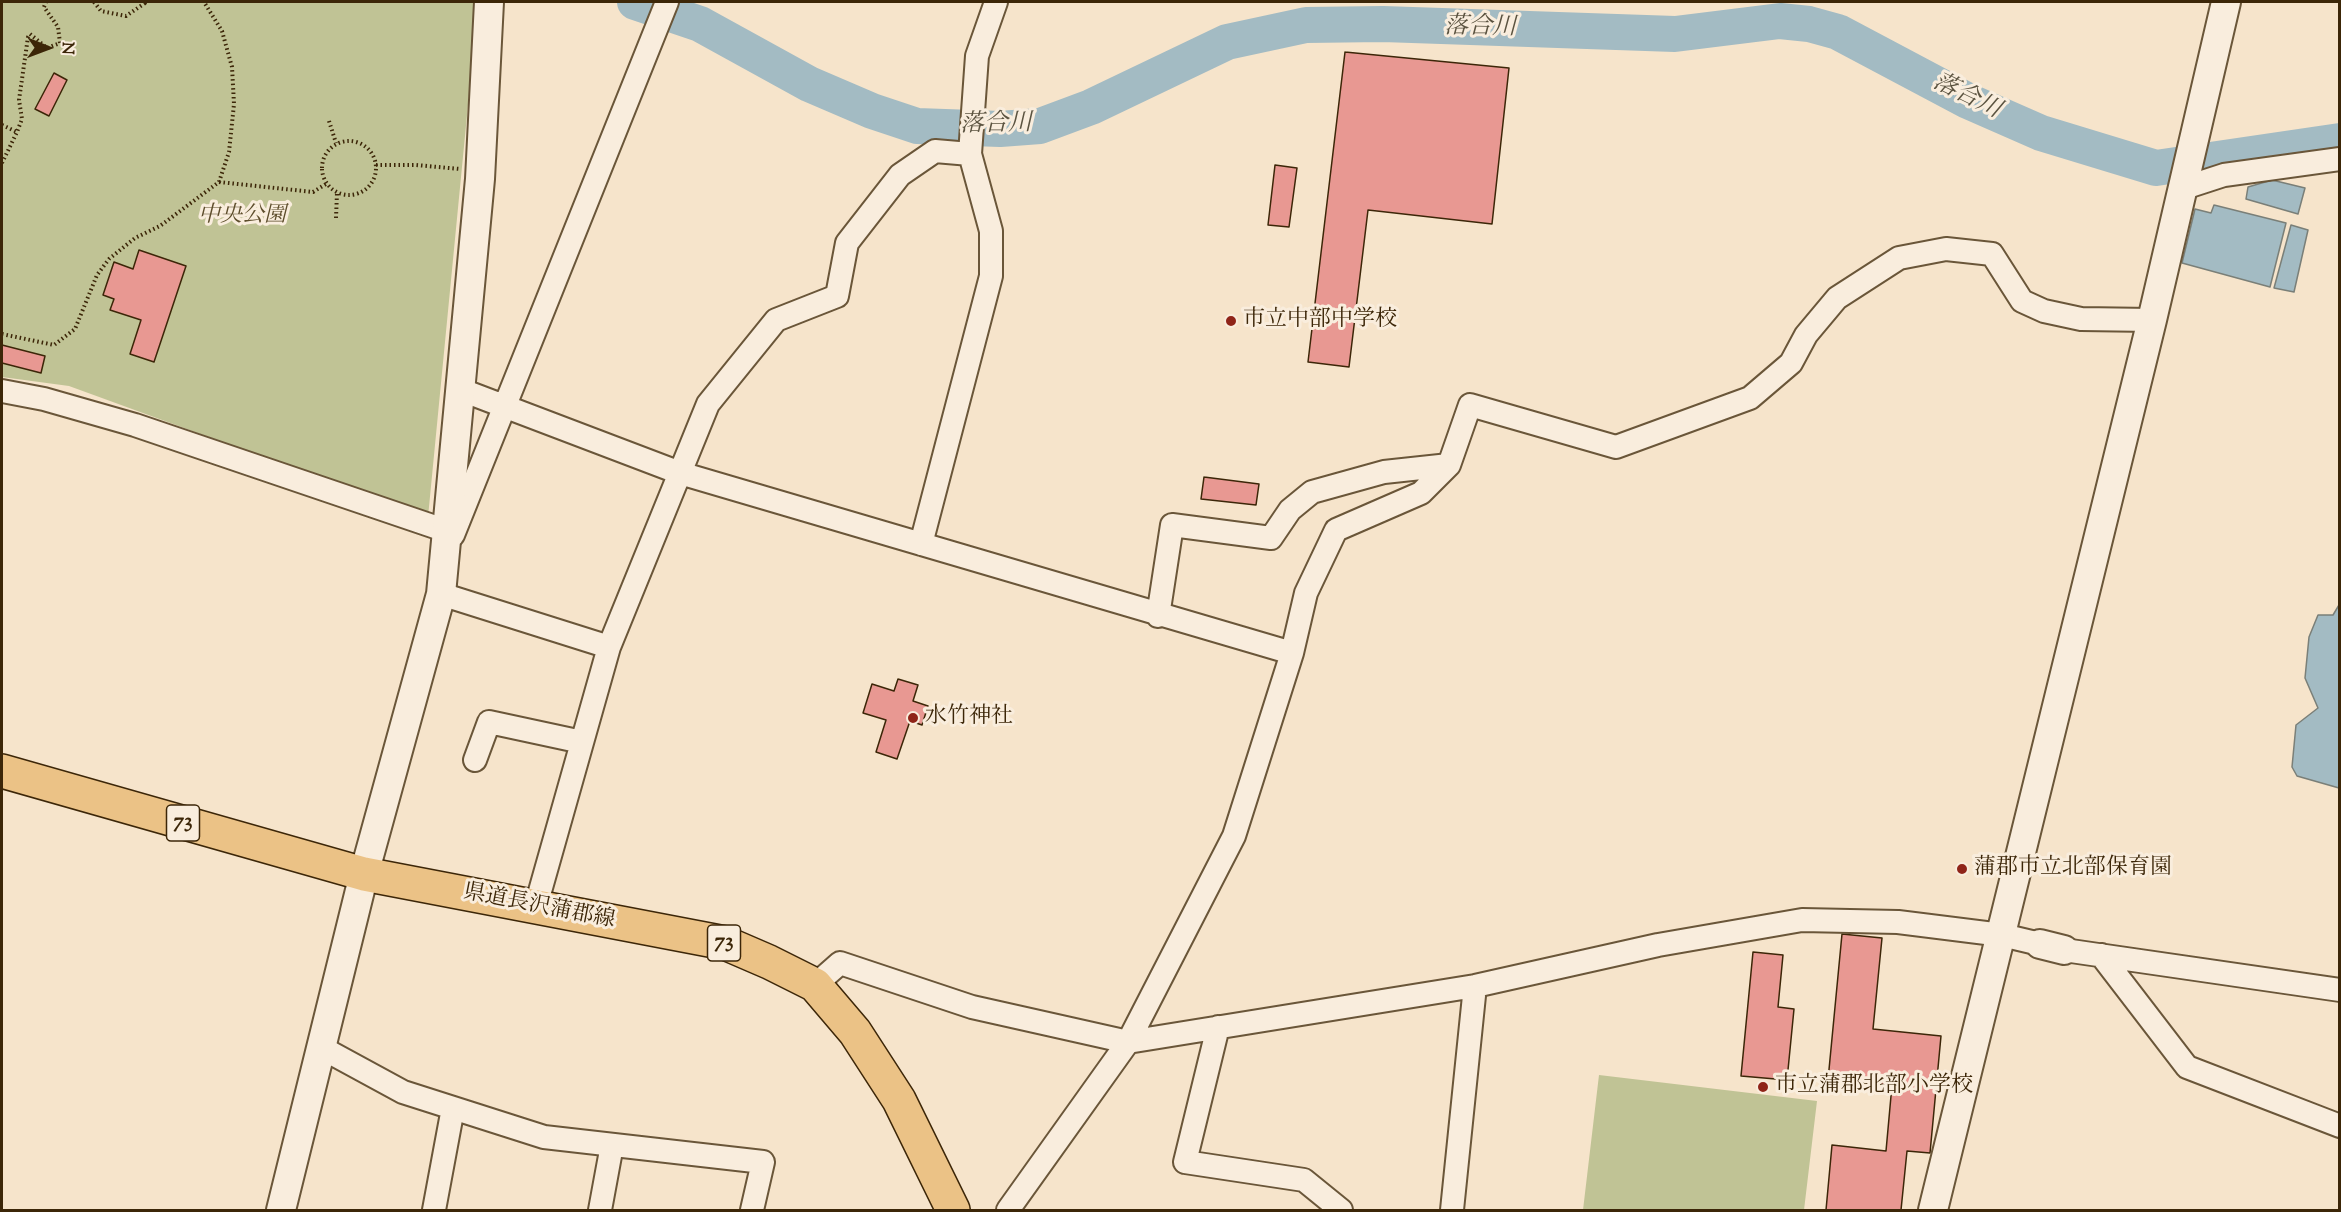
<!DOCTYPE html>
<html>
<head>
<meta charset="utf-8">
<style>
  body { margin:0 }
  #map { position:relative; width:2341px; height:1212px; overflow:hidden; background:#f6e4cb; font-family:"Sorts Mill Goudy",serif }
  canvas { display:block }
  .frame { position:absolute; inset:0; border:3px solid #3c2608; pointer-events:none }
  .north { position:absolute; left:18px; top:18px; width:60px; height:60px; -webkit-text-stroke:4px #f9eddd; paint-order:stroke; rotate:91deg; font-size:16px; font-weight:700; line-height:24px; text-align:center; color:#3c2608 }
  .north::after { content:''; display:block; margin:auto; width:21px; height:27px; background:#3c2608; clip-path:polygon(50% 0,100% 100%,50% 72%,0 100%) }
</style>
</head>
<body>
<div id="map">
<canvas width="2341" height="1212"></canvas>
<div class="frame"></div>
<div class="north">N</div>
</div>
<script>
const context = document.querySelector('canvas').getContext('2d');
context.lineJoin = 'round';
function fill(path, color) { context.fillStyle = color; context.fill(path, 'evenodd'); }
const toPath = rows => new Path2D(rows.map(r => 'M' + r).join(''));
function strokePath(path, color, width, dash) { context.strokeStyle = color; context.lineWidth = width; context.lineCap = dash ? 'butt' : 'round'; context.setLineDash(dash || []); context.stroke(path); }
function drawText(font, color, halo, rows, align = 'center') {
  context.font = font + ' "Sorts Mill Goudy","Noto Serif JP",serif'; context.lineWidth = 6; context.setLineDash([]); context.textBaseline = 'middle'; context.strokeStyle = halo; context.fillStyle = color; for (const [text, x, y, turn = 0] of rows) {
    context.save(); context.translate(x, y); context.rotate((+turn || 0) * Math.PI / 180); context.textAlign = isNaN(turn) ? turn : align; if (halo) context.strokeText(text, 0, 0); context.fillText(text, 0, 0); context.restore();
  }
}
fill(toPath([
  [2,2,478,2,428,517,69,386,2,377],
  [1599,1075,1817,1101,1804,1210,1583,1210]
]), '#c0c395');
const water = toPath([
  [2272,180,2305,188,2298,214,2246,199,2248,187,2272,180],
  [2214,205,2286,223,2270,287,2182,263,2195,209,2211,213,2214,205],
  [2291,225,2308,230,2294,292,2274,288,2291,225],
  [2339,605,2339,788,2297,776,2292,767,2296,725,2318,708,2305,678,2309,637,2318,615,2333,615,2339,605]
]);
fill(water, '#a3bbc3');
strokePath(water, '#7a7f78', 1.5);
strokePath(toPath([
  [635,2,700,24,809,84,872,111,917,126,1000,129,1040,126,1091,107,1227,42,1306,25,1383,24,1675,34,1780,21,1809,24,1838,32,1968,101,2041,133,2156,168,2340,141]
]), '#a3bbc3', 36);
const building = toPath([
  [1345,52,1509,68,1492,224,1368,210,1349,367,1308,362,1345,52],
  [54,73,67,80,49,116,35,109,54,73],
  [1275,165,1297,168,1289,227,1268,225,1275,165],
  [139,250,186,266,154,362,130,354,141,320,110,310,114,299,103,295,114,262,133,269,139,250],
  [2,345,45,356,41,373,2,363,2,345],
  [1204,477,1259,484,1256,505,1201,499,1204,477],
  [898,679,918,685,913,701,928,706,922,725,910,721,897,759,876,752,886,720,863,713,872,684,894,691,898,679],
  [1842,934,1882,938,1873,1029,1941,1036,1930,1153,1907,1151,1901,1210,1826,1210,1832,1145,1886,1151,1892,1085,1828,1080,1842,934],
  [1753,952,1783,955,1778,1007,1794,1009,1787,1080,1741,1076,1753,952]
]);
fill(building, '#e89892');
strokePath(building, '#3c2608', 1.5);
const minor = toPath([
  [2181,189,2224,175,2340,159],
  [459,389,680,473,1292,653],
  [2,391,44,399,135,425,447,531],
  [453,535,667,2],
  [921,544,991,276,991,231,970,154,977,56,996,2],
  [441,594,609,647],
  [1158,616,1172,525,1271,538,1290,510,1312,492,1384,472,1449,465],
  [475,760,489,722,582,742],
  [535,909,609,647,708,404,776,320,837,296,847,243,900,175,935,151,970,154],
  [2064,950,2340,990],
  [2101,955,2187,1067,2340,1126],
  [815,985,840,963,972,1007,1128,1042,1475,986,1658,945,1802,920,1898,922,2002,935,2040,944],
  [1218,1027,1185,1162,1304,1180,1341,1210],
  [322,1048,403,1092,544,1137,763,1162,752,1210],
  [434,1210,453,1108],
  [600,1210,612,1145],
  [1008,1210,1128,1042,1234,836,1292,653,1306,593,1336,530,1421,493,1449,465,1470,405,1616,447,1750,398,1791,363,1806,335,1837,298,1899,258,1946,249,1992,254,2022,301,2044,311,2081,319,2152,320],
  [1452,1210,1475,986]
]);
const tertiary = toPath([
  [2040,944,2064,950],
  [281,1210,364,874,441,594,480,179,489,2],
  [1933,1210,2152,320,2226,2]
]);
const primary = toPath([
  [2,771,364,874,725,943,769,962,815,985,855,1032,899,1100,953,1210]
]);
strokePath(minor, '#6a5639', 26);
strokePath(tertiary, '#6a5639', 32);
strokePath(primary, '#3c2608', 36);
strokePath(toPath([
  [94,2,101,11,126,16,145,3,143,2],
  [329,121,336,143],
  [2,125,17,132,22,119,19,100,28,37,30,34,47,48,60,43,58,27,44,7,46,2],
  '322 168a27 27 0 1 1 54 0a27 27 0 1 1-54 0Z',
  [2,163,17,132],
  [376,165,416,165,460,169],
  [219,182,313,192,326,184],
  [336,218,337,193],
  [2,334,54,345,75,329,97,275,109,259,135,238,160,226,219,182,229,152,234,104,232,67,222,31,204,2]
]), '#3c2608', 4, [1.5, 3]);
strokePath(minor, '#f9eddd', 22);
strokePath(tertiary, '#f9eddd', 28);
strokePath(primary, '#ebc286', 33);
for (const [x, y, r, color] of [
  [1231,321,6,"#8f2418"],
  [913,718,6,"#8f2418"],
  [1962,869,6,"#8f2418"],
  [1763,1087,6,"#8f2418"]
]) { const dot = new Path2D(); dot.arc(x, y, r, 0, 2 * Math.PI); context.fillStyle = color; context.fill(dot); strokePath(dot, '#f9eddd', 2); }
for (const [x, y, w] of [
  [183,823,33],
  [724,943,33]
]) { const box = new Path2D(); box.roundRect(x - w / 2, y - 18, w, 36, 4.5); context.fillStyle = '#f9eddd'; context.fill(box); strokePath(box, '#3c2608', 1.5); }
drawText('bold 21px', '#3c2608', null, [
  ["73",183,823],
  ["73",724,943]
]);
drawText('italic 22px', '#5d4d2b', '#f9eddd', [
  ["中央公園",242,217]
]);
drawText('22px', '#3c2608', '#f9eddd', [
  ["市立中部中学校",1243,321],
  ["水竹神社",925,718],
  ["蒲郡市立北部保育園",1974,869],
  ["市立蒲郡北部小学校",1775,1087]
], 'left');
drawText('22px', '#3c2608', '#f9eddd', [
  ["県道長沢蒲郡線",539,908,11]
]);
drawText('italic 24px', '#5b5340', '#f9eddd', [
  ["落合川",1480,29,1],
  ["落合川",1966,98,26],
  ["落合川",996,126,-1]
]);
</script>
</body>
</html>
